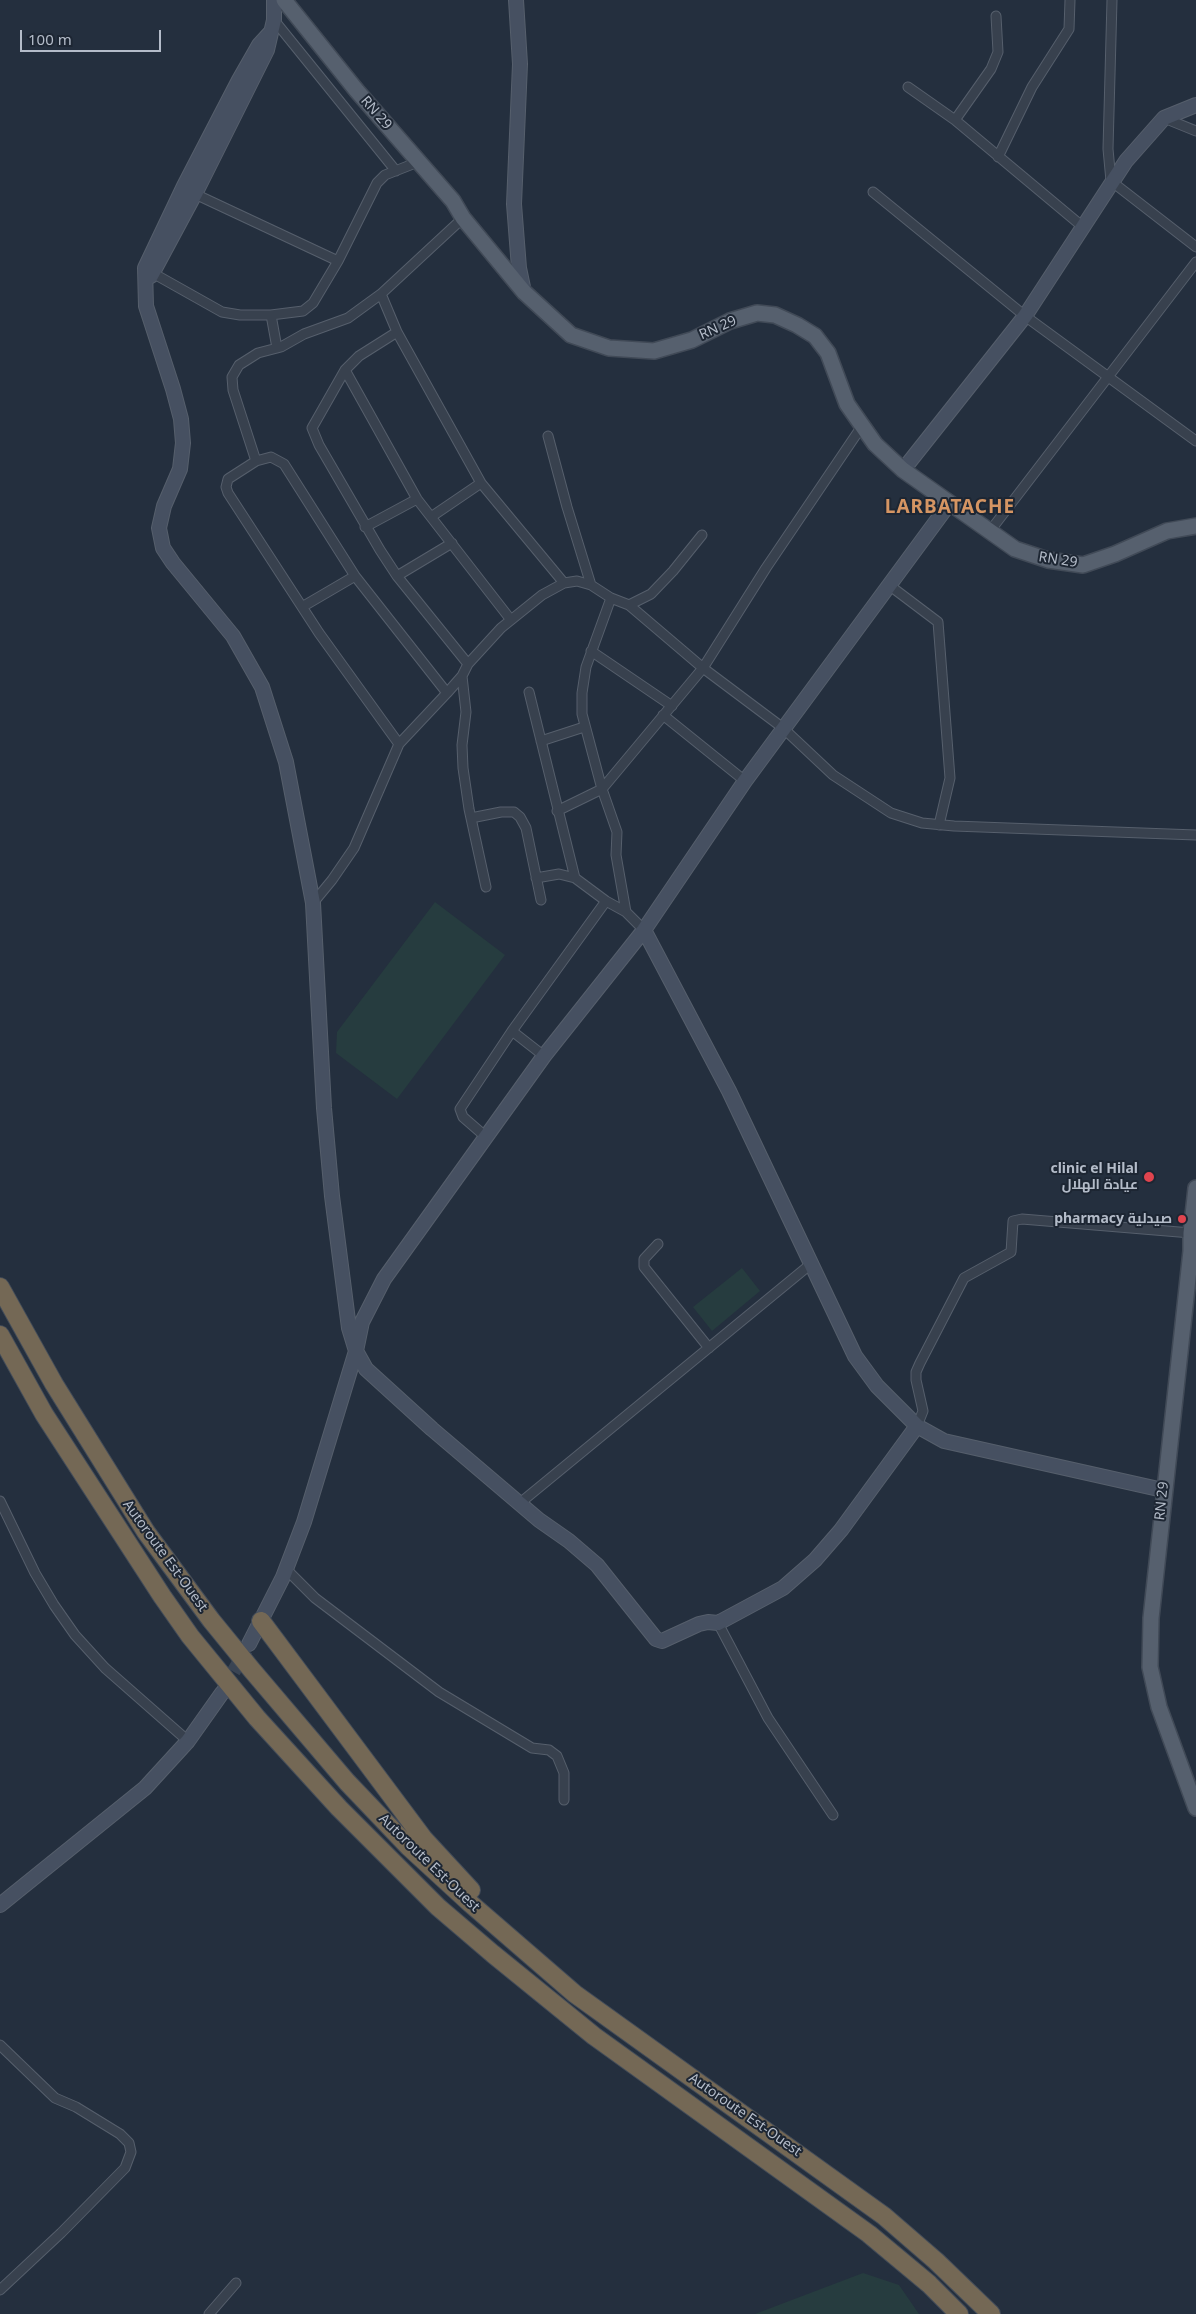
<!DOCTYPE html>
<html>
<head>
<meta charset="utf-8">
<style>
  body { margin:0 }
  #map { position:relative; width:1196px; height:2314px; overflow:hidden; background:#242f3e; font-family:"Noto Sans",sans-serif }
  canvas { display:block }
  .scale { position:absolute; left:20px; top:30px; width:141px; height:22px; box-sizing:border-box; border:2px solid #b4bcc9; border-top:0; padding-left:6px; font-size:15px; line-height:18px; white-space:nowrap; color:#b4bcc9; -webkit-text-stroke:4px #1d2633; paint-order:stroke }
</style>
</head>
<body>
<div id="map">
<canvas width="1196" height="2314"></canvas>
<div class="scale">100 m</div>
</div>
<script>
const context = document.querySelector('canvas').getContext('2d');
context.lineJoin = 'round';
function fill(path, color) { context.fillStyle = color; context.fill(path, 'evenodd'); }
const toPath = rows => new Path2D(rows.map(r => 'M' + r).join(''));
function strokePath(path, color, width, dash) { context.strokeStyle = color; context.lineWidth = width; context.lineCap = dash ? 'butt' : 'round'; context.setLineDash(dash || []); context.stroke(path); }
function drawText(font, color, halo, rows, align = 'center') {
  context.font = font + ' "Noto Sans",Cairo,sans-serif'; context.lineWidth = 4; context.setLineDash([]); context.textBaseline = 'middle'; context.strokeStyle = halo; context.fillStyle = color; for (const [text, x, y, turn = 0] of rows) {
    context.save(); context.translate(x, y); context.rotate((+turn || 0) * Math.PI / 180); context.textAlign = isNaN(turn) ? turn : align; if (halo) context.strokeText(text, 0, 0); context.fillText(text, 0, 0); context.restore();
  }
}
fill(toPath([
  [435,902,505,955,397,1099,336,1053,337,1032],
  [742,1268,760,1291,712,1331,693,1307],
  [863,2273,899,2285,919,2314,755,2314]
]), '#263c3f');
strokePath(toPath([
  [223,1690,246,1650]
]), '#3a4453', 14, [14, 7]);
const street = toPath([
  [1112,0,1108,149,1111,181,1196,247],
  [274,20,396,171],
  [908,87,955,120,1083,227],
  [1164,118,1196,131],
  [955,120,991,69,998,52,996,16],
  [998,157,1032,87,1069,29,1070,0],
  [873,192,1025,316,1196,441],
  [195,194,338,261],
  [463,218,381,294,397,332,481,483,564,583],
  [149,271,222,312,240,315,271,315,303,311,313,303,338,261,377,183,385,175,418,162],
  [271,315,277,348],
  [397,332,359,356,345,370,312,428,319,445,380,550,397,576,468,664],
  [345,370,417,499,511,620],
  [548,436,567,507,591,585],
  [256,461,233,390,232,377,239,365,258,353,281,347,304,334,348,318,381,294],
  [431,517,481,483],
  [365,527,417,499],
  [990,531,1196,262],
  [397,576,452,543],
  [889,585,938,622,950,778,939,825],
  [611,598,586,667,582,693,582,714,602,789,617,832,616,855,626,912],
  [629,605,651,594,673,571,702,535],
  [302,607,355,576],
  [591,651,672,706],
  [462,676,466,712,462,745,463,768,469,809,486,887],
  [529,692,575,878,606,901,626,912,644,930],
  [663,715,745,781],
  [541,741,584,727],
  [399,744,319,633,228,493,226,487,228,479,256,461,271,457,284,464,355,576,447,693],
  [557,811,602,789,703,668,766,568,862,426],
  [471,818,501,812,514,812,520,817,526,828,541,900],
  [536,878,559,874,575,878],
  [313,903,332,880,354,848,399,744,447,693,462,676,468,664,501,628,542,595,564,583,577,581,591,585,611,598,629,605,703,668,783,728,833,775,891,813,922,823,954,826,1196,835],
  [512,1031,544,1056],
  [486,1137,463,1117,460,1109,512,1031,606,901],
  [658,1244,644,1259,644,1267,709,1348],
  [917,1426,923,1411,916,1380,916,1372,920,1363,964,1278,1011,1252,1013,1221,1022,1219,1191,1233],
  [0,1501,35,1573,54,1605,75,1635,105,1668,188,1741],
  [520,1503,812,1263],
  [286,1569,315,1598,439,1692,532,1748,549,1750,557,1756,564,1773,564,1800],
  [718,1623,768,1718,833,1815],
  [0,2045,55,2098,76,2107,120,2134,129,2143,131,2152,125,2168,61,2233,0,2290],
  [209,2314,236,2283]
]);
const secondary = toPath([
  [516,0,520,64,514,204,519,268,524,292],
  [270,33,259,45,239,80,184,186,145,268,146,306,173,389,181,419,183,443,180,469,164,506,159,528,163,548,173,563,233,636,262,687,286,762,313,903,324,1108,332,1196,349,1328,356,1351,366,1369,432,1429,539,1520,569,1541,597,1565,656,1639,662,1641,699,1624,708,1622,718,1623,783,1588,815,1560,841,1530,917,1426],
  [151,276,195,194,267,50,274,20,274,0],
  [903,470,1025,316,1126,161,1164,118,1196,105],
  [644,930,729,1091,855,1356,877,1386,917,1426,944,1441,1163,1490],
  [249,1644,283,1577,304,1522,356,1351,362,1322,384,1279,544,1056,644,930,745,781,949,504],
  [0,1905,145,1788,188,1741,222,1693]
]);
const primary = toPath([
  [284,0,357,91,453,201,463,218,524,292,571,335,609,348,654,351,692,340,730,321,757,313,775,315,797,325,815,336,828,353,847,404,875,444,903,470,1015,549,1048,560,1083,565,1115,554,1167,531,1196,526],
  [1196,1188,1191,1233,1191,1251,1151,1618,1150,1667,1159,1707,1196,1808]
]);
const highway = toPath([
  [0,1287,54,1384,146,1532,211,1620,251,1669,347,1782,409,1847,471,1904,575,1994,884,2216,936,2261,991,2314],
  [0,1335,44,1414,162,1596,190,1636,257,1718,339,1808,438,1907,493,1954,594,2036,869,2234,929,2284,959,2314],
  [261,1621,423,1838,471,1890]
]);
strokePath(street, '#565f6c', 11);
strokePath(secondary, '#565f6c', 16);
strokePath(primary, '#414a57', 18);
strokePath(highway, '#434c59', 20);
strokePath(street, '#38414e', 9);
strokePath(secondary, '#465061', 14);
strokePath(primary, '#56606e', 15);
strokePath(highway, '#746855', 18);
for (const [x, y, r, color] of [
  [1149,1177,6,"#e0444e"],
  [1182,1219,5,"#e0444e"]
]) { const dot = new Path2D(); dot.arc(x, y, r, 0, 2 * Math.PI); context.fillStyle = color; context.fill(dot); strokePath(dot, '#1d2633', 2); }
drawText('14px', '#b4bcc9', '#1d2633', [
  ["RN 29",376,113,49],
  ["RN 29",718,328,-24],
  ["RN 29",1058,560,9],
  ["RN 29",1162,1501,-84],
  ["Autoroute Est-Ouest",165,1556,54],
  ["Autoroute Est-Ouest",429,1863,44],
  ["Autoroute Est-Ouest",745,2115,35]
]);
drawText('bold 14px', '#b4bcc9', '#1d2633', [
  ["clinic el Hilal",1138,1169],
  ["عيادة الهلال",1138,1185],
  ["pharmacy صيدلية",1172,1219]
], 'right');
context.letterSpacing = '1px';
drawText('bold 19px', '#d59563', '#1d2633', [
  ["LARBATACHE",950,508]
]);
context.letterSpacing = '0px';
</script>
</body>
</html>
